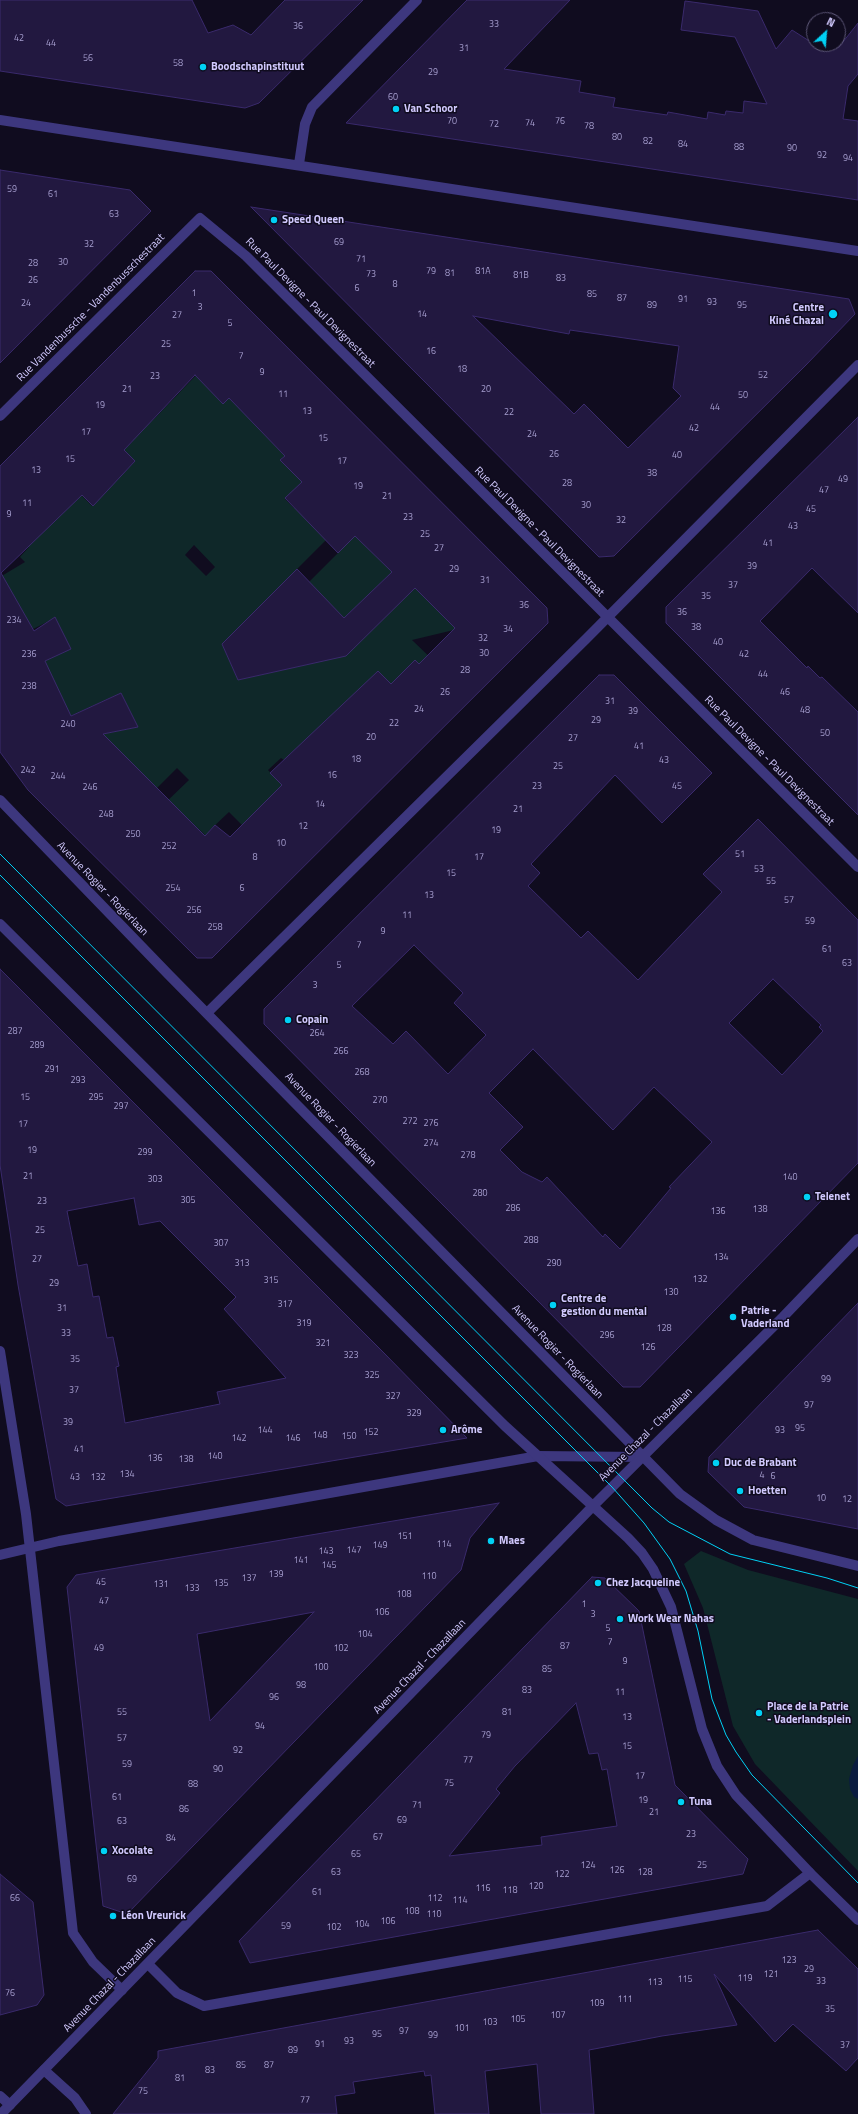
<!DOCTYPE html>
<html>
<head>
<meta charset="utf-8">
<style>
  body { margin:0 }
  #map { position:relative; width:858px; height:2114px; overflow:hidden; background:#100c1f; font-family:"Titillium Web",sans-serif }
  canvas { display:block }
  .north { position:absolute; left:806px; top:12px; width:40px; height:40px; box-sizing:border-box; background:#100c1f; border:1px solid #5e5879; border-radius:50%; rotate:26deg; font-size:11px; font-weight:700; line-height:16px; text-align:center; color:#d2caff }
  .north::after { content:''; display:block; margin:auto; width:14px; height:18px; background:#00d1f5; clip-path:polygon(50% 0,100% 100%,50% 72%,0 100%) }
</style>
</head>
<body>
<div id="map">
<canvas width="858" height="2114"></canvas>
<div class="north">N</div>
</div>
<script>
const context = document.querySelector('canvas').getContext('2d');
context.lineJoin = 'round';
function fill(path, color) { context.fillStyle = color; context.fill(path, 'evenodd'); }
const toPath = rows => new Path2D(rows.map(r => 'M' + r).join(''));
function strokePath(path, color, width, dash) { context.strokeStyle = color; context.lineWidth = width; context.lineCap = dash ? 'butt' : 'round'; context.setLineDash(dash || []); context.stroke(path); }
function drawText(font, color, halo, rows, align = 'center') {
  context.font = font + ' "Titillium Web",sans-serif'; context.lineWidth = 3; context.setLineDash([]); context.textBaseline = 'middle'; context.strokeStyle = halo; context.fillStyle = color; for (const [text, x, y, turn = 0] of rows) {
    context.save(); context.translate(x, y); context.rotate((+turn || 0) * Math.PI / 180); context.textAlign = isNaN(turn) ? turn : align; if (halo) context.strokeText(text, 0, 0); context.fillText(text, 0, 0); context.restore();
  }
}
fill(toPath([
  [206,365,217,397,223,404,230,397,285,456,280,460,302,482,285,499,294,508,302,500,327,539,222,644,238,680,314,663,415,587,458,629,412,640,437,664,418,687,284,760,281,758,268,770,288,792,242,825,229,812,209,831,230,853,183,858,205,835,181,812,163,805,189,780,177,768,144,801,132,790,145,776,113,744,73,740,138,727,121,693,57,722,45,661,70,649,55,618,33,629,0,577,25,562,20,557,29,547,24,542,67,481,92,506,135,461,124,450,133,441,131,438,155,418],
  [194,545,215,567,206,576,185,555],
  [355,536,384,544,395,579,390,574,326,636,309,582],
  [701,1551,748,1570,858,1599,858,1871,755,1764,733,1726,703,1608,684,1564]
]), '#0f2829');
fill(toPath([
  [858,1756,858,1799,854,1797,850,1789,849,1779,853,1765]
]), '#0a1c3f');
const building = toPath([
  [0,0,192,0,208,33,233,25,251,35,285,0,363,0,259,103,245,108,0,71,0,0],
  [467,0,570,0,504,69,581,81,579,92,615,98,613,107,667,115,668,112,707,119,708,112,725,115,726,111,743,113,744,101,767,104,735,37,681,30,685,1,758,11,776,49,792,30,814,44,839,47,858,23,858,74,848,86,843,119,858,121,858,200,346,123,467,0],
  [0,170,130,190,151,211,0,363,0,170],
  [251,207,849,299,855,314,806,365,614,556,599,557,251,207],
  [473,316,569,334,570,330,679,346,673,388,681,396,628,448,584,404,574,414,473,316],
  [195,271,211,271,238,298,547,608,548,623,212,958,197,958,28,790,0,752,0,466,195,271],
  [195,375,223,404,229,398,285,456,280,460,302,482,285,498,338,553,355,536,392,572,344,618,297,569,222,644,238,680,346,656,415,588,455,628,419,664,415,660,391,684,378,671,270,773,282,785,230,837,215,825,205,836,103,734,138,727,121,693,71,716,45,661,71,649,55,617,34,631,1,573,82,495,93,506,135,461,124,450,195,375],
  [858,417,858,613,812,568,760,621,807,668,808,666,820,678,822,677,858,712,858,815,666,623,666,607,858,417],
  [599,675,614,675,712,773,662,823,615,775,531,864,540,873,528,886,581,938,588,931,638,980,722,892,703,874,758,819,858,920,858,1163,640,1387,623,1387,264,1024,264,1009,599,675],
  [414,945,463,993,454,1003,486,1035,448,1074,406,1031,393,1044,352,1006,414,945],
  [773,979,821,1025,819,1027,823,1031,782,1075,729,1023,773,979],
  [533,1049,613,1130,654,1087,712,1142,669,1187,671,1188,620,1249,605,1234,603,1237,547,1177,542,1182,522,1172,500,1150,523,1127,489,1093,533,1049],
  [0,969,384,1353,467,1438,66,1506,56,1499,18,1285,0,1165,0,969],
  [134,1198,139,1225,160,1221,236,1297,224,1309,286,1378,217,1392,220,1404,125,1423,116,1367,119,1366,113,1337,107,1338,99,1296,93,1297,87,1264,78,1266,67,1211,134,1198],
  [858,1303,858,1529,744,1507,708,1472,709,1457,858,1303],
  [499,1503,470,1538,461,1570,127,1914,103,1906,67,1587,76,1575,499,1503],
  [314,1612,210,1721,197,1634,314,1612],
  [592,1577,605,1578,639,1611,675,1785,748,1859,743,1874,250,1963,239,1941,592,1577],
  [576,1703,589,1754,598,1753,602,1770,607,1769,617,1826,541,1837,542,1845,449,1856,500,1793,496,1789,515,1766,576,1703],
  [0,1874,33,1902,44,1995,37,2005,0,2015,0,1874],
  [818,1930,858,1969,858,2058,846,2071,793,2024,775,2042,714,1974,737,2025,662,2036,589,2050,594,2114,541,2114,537,2064,485,2071,489,2114,435,2114,431,2075,425,2076,424,2071,353,2082,355,2093,335,2096,337,2114,113,2114,158,2058,158,2051,818,1930]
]);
fill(building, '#221840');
strokePath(building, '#3a2a6c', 1);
strokePath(toPath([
  [0,120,858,251],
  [299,164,305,124,312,107,417,0],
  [0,416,200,218,246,256,858,867],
  [207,1013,586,639,858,365],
  [0,1351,26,1514,73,1933,93,1962,122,1990],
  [0,1555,59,1541,538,1456,643,1457],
  [148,1964,177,1993,204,2006,767,1906,810,1873],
  [44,2070,75,2098,86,2114],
  [0,2096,10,2105]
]), '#3d377e', 10);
strokePath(toPath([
  [0,800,169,975,680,1494,716,1520,753,1540,858,1566],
  [0,924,505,1426,628,1538,642,1553,653,1569,671,1607,702,1729,717,1766,736,1795,810,1873,858,1920],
  [1,2114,593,1506,783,1317,858,1239]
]), '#3d377e', 10);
strokePath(toPath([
  [0,854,652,1508,669,1522,730,1554,827,1578,858,1588],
  [0,875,612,1487,644,1523,670,1559,686,1591,698,1631,712,1699,726,1735,736,1752,752,1775,858,1883]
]), '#00d1f5', 1);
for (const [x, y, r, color] of [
  [203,67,4,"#00d1f5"],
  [396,109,4,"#00d1f5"],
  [274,220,4,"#00d1f5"],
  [833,314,5,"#00d1f5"],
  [288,1020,4,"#00d1f5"],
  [807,1197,4,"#00d1f5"],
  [553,1305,4,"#00d1f5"],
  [733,1317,4,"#00d1f5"],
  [443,1430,4,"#00d1f5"],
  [716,1463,4,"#00d1f5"],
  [740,1491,4,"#00d1f5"],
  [491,1541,4,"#00d1f5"],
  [598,1583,4,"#00d1f5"],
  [620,1619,4,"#00d1f5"],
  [759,1713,4,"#00d1f5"],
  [681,1802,4,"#00d1f5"],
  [104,1851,4,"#00d1f5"],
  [113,1916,4,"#00d1f5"]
]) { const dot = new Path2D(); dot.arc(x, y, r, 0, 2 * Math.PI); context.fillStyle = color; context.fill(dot); strokePath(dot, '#100c1f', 1.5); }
drawText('9px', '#a69ecf', null, [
  ["33",494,25],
  ["36",298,27],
  ["42",19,39],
  ["44",51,44],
  ["31",464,49],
  ["56",88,59],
  ["58",178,64],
  ["29",433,73],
  ["60",393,98],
  ["70",452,122],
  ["76",560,122],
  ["74",530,124],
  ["72",494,125],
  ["78",589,127],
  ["80",617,138],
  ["82",648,142],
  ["84",683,145],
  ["88",739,148],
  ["90",792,149],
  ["92",822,156],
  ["94",848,159],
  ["59",12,190],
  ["61",53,195],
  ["63",114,215],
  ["69",339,243],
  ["32",89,245],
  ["71",361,260],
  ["30",63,263],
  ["28",33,264],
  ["79",431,272],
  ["81A",483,272],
  ["81",450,274],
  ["73",371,275],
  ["81B",521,276],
  ["83",561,279],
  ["26",33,281],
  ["8",395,285],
  ["6",357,289],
  ["1",194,294],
  ["85",592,295],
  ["87",622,299],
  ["91",683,300],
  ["93",712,303],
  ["24",26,304],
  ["89",652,306],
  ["95",742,306],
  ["3",200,308],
  ["14",422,315],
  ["27",177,316],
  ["5",230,324],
  ["25",166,345],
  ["16",431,352],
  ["7",241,357],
  ["18",462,370],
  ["9",262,373],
  ["52",763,376],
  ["23",155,377],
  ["21",127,390],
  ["20",486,390],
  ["11",283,395],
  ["50",743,396],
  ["19",100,406],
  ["44",715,408],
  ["13",307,412],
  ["22",509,413],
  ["42",694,429],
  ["17",86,433],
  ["24",532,435],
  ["15",323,439],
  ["26",554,455],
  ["40",677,456],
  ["15",70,460],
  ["17",342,462],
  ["13",36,471],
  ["38",652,474],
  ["49",843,480],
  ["28",567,484],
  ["19",358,487],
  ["47",824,491],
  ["21",387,497],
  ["11",27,504],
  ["30",586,506],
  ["45",811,510],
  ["9",9,515],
  ["23",408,518],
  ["32",621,521],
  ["43",793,527],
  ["25",425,535],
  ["41",768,544],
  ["27",439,549],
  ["39",752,567],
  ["29",454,570],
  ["31",485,581],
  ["37",733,586],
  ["35",706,597],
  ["36",524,606],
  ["36",682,613],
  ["234",14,621],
  ["38",696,628],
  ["34",508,630],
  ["32",483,639],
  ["40",718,643],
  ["30",484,654],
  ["236",29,655],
  ["42",744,655],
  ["28",465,671],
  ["44",763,675],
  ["238",29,687],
  ["26",445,693],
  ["46",785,693],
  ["31",610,702],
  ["24",419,710],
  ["48",805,711],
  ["39",633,712],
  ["29",596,721],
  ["22",394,724],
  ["240",68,725],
  ["50",825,734],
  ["20",371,738],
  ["27",573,739],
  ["41",639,747],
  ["18",356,760],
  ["43",664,761],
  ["25",558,767],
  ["242",28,771],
  ["16",332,776],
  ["244",58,777],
  ["23",537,787],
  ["45",677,787],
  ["246",90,788],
  ["14",320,805],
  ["21",518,810],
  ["248",106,815],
  ["12",303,827],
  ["19",496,831],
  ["250",133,835],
  ["10",281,844],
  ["252",169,847],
  ["51",740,855],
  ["8",255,858],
  ["17",479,858],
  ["53",759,870],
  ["15",451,874],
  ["55",771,882],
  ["254",173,889],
  ["6",242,889],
  ["13",429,896],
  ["57",789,901],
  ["256",194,911],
  ["11",407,916],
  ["59",810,922],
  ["258",215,928],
  ["9",383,932],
  ["7",359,946],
  ["61",827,950],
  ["63",847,964],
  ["5",339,966],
  ["3",315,986],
  ["287",15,1032],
  ["264",317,1034],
  ["289",37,1046],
  ["266",341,1052],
  ["291",52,1070],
  ["268",362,1073],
  ["293",78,1081],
  ["15",25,1098],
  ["295",96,1098],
  ["270",380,1101],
  ["297",121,1107],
  ["272",410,1122],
  ["276",431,1124],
  ["17",23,1125],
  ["274",431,1144],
  ["19",32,1151],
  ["299",145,1153],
  ["278",468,1156],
  ["21",28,1177],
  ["140",790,1178],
  ["303",155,1180],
  ["280",480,1194],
  ["305",188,1201],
  ["23",42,1202],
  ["286",513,1209],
  ["138",760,1210],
  ["136",718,1212],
  ["25",40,1231],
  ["288",531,1241],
  ["307",221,1244],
  ["134",721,1258],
  ["27",37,1260],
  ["313",242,1264],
  ["290",554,1264],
  ["132",700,1280],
  ["315",271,1281],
  ["29",54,1284],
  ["130",671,1293],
  ["317",285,1305],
  ["31",62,1309],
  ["319",304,1324],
  ["128",664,1329],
  ["33",66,1334],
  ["296",607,1336],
  ["321",323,1344],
  ["126",648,1348],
  ["323",351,1356],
  ["35",75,1360],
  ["325",372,1376],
  ["99",826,1380],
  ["37",74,1391],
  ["327",393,1397],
  ["97",809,1406],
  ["329",414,1414],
  ["39",68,1423],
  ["95",800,1429],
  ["144",265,1431],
  ["93",780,1431],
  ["152",371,1433],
  ["148",320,1436],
  ["150",349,1437],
  ["142",239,1439],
  ["146",293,1439],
  ["41",79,1450],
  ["140",215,1457],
  ["136",155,1459],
  ["138",186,1460],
  ["134",127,1475],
  ["4",762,1476],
  ["6",773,1477],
  ["43",75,1478],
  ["132",98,1478],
  ["10",821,1499],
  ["12",847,1500],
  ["151",405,1537],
  ["114",444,1545],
  ["149",380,1546],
  ["147",354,1551],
  ["143",326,1552],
  ["141",301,1561],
  ["145",329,1566],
  ["139",276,1575],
  ["110",429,1577],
  ["137",249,1579],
  ["45",101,1583],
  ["135",221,1584],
  ["131",161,1585],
  ["133",192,1589],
  ["108",404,1595],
  ["47",104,1602],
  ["1",584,1605],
  ["106",382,1613],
  ["3",593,1615],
  ["5",608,1629],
  ["104",365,1635],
  ["7",610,1643],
  ["87",565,1647],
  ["49",99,1649],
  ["102",341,1649],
  ["9",625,1662],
  ["100",321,1668],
  ["85",547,1670],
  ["98",301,1686],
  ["83",527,1691],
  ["11",620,1693],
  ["96",274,1698],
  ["55",122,1713],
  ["81",507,1713],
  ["13",627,1718],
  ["94",260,1727],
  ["79",486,1736],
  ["57",122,1739],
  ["15",627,1747],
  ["92",238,1751],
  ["77",468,1761],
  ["59",127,1765],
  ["90",218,1770],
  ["17",640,1777],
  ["75",449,1784],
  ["88",193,1785],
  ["61",117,1798],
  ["19",643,1801],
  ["71",417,1806],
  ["86",184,1810],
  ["21",654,1813],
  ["69",402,1821],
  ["63",122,1822],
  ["23",691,1835],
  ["67",378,1838],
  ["84",171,1839],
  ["65",356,1855],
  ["124",588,1866],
  ["25",702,1866],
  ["126",617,1871],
  ["63",336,1873],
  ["128",645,1873],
  ["122",562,1875],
  ["69",132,1880],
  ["120",536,1887],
  ["116",483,1889],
  ["118",510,1891],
  ["61",317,1893],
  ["66",15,1899],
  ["112",435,1899],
  ["114",460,1901],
  ["108",412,1912],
  ["110",434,1915],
  ["106",388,1922],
  ["104",362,1925],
  ["59",286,1927],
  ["102",334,1928],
  ["123",789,1961],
  ["29",809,1970],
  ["121",771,1975],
  ["119",745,1979],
  ["115",685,1980],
  ["33",821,1982],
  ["113",655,1983],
  ["76",10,1994],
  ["111",625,2000],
  ["109",597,2004],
  ["35",830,2010],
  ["107",558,2016],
  ["105",518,2020],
  ["103",490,2023],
  ["101",462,2029],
  ["97",404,2032],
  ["95",377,2035],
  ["99",433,2036],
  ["93",349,2042],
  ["91",320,2045],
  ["37",845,2046],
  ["89",293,2051],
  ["85",241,2066],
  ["87",269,2066],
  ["83",210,2071],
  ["81",180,2079],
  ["75",143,2092],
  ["77",305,2101]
]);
drawText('bold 11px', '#d2caff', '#100c1f', [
  ["Boodschapinstituut",211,67],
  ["Van Schoor",404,109],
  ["Speed Queen",282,220],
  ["Centre",824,308,"right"],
  ["Kiné Chazal",824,321,"right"],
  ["Copain",296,1020],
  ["Telenet",815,1197],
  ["Centre de",561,1299],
  ["gestion du mental",561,1312],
  ["Patrie -",741,1311],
  ["Vaderland",741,1324],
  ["Arôme",451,1430],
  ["Duc de Brabant",724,1463],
  ["Hoetten",748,1491],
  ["Maes",499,1541],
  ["Chez Jacqueline",606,1583],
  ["Work Wear Nahas",628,1619],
  ["Place de la Patrie",767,1707],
  ["- Vaderlandsplein",767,1720],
  ["Tuna",689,1802],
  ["Xocolate",112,1851],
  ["Léon Vreurick",121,1916]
], 'left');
drawText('11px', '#d2caff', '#100c1f', [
  ["Rue Paul Devigne - Paul Devignestraat",310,303,45],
  ["Rue Vandenbussche - Vandenbusschestraat",91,308,-45],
  ["Rue Paul Devigne - Paul Devignestraat",539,532,45],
  ["Rue Paul Devigne - Paul Devignestraat",769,761,45],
  ["Avenue Rogier - Rogierlaan",102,889,46],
  ["Avenue Rogier - Rogierlaan",330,1120,46],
  ["Avenue Rogier - Rogierlaan",557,1352,46],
  ["Avenue Chazal - Chazallaan",646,1435,-45],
  ["Avenue Chazal - Chazallaan",420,1667,-46],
  ["Avenue Chazal - Chazallaan",110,1985,-46]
]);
</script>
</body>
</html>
